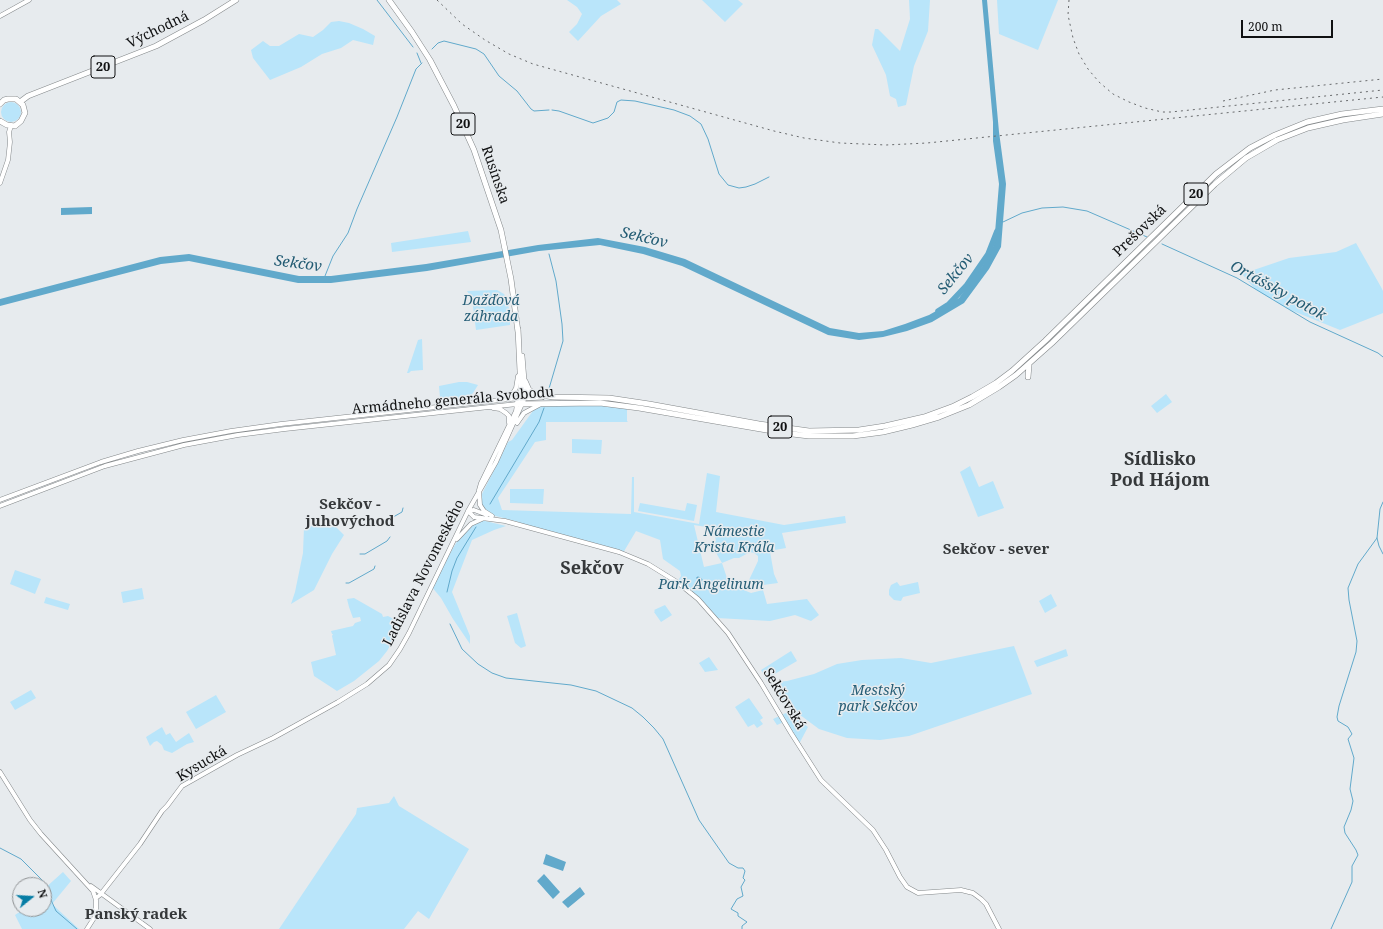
<!DOCTYPE html>
<html>
<head>
<meta charset="utf-8">
<style>
  body { margin:0 }
  #map { position:relative; width:1383px; height:929px; overflow:hidden; background:#e7ebee; font-family:"Noto Serif",serif }
  canvas { display:block }
  .north { position:absolute; left:12px; top:877px; width:40px; height:40px; box-sizing:border-box; background:#e7ebee; border:1px solid #919496; border-radius:50%; rotate:72deg; font-size:11px; font-weight:700; line-height:16px; text-align:center; color:#101112 }
  .north::after { content:''; display:block; margin:auto; width:14px; height:18px; background:#067da5; clip-path:polygon(50% 0,100% 100%,50% 72%,0 100%) }
  .scale { position:absolute; left:1241px; top:20px; width:92px; height:18px; box-sizing:border-box; border:2px solid #101112; border-top:0; padding-left:5px; font-size:12px; line-height:14px; white-space:nowrap; color:#101112; -webkit-text-stroke:3px #e7ebee; paint-order:stroke }
</style>
</head>
<body>
<div id="map">
<canvas width="1383" height="929"></canvas>
<div class="north">N</div>
<div class="scale">200 m</div>
</div>
<script>
const context = document.querySelector('canvas').getContext('2d');
context.lineJoin = 'round';
function fill(path, color) { context.fillStyle = color; context.fill(path, 'evenodd'); }
const toPath = rows => new Path2D(rows.map(r => 'M' + r).join(''));
function strokePath(path, color, width, dash) { context.strokeStyle = color; context.lineWidth = width; context.lineCap = dash ? 'butt' : 'round'; context.setLineDash(dash || []); context.stroke(path); }
function drawText(font, color, halo, rows, align = 'center') {
  context.font = font + ' "Noto Serif",serif'; context.lineWidth = 3; context.setLineDash([]); context.textBaseline = 'middle'; context.strokeStyle = halo; context.fillStyle = color; for (const [text, x, y, turn = 0] of rows) {
    context.save(); context.translate(x, y); context.rotate((+turn || 0) * Math.PI / 180); context.textAlign = isNaN(turn) ? turn : align; if (halo) context.strokeText(text, 0, 0); context.fillText(text, 0, 0); context.restore();
  }
}
fill(toPath([
  [567,0,617,0,621,4,601,16,578,41,569,32,577,24,582,14,577,7],
  [702,0,738,0,743,4,725,22],
  [909,0,930,0,928,31,914,66,906,105,898,107,896,99,890,96,886,75,872,45,875,29,878,29,900,51,910,19],
  [997,0,1058,0,1038,50,999,34],
  [339,21,349,23,363,29,375,36,373,45,353,40,341,48,322,54,301,67,270,80,253,58,251,50,263,41,270,46,279,46,299,34,313,37,323,30,331,22],
  '1 112a10 10 0 1 1 20 0a10 10 0 1 1-20 0Z',
  [468,231,471,242,392,252,391,243],
  [1356,243,1381,287,1383,291,1383,313,1340,330,1288,309,1255,289,1242,274,1289,258,1336,252],
  [497,290,504,294,506,297,510,312,510,325,476,330,472,299,467,291],
  [422,339,423,370,411,371,409,373,407,373,418,340],
  [459,382,467,382,478,385,473,393,467,399,447,402,442,401,440,398,439,386],
  [1166,394,1172,402,1157,413,1151,406],
  [611,404,627,407,627,421,628,422,546,422,546,440,535,442,498,498,502,510,631,514,632,477,634,477,634,512,699,524,707,473,720,476,716,512,784,525,845,516,846,523,782,533,786,548,775,550,775,545,769,546,774,574,778,583,763,585,763,583,749,580,758,561,758,556,754,553,750,552,739,558,734,558,722,563,729,584,751,593,763,590,767,604,807,599,819,615,811,621,795,615,770,621,717,618,677,582,681,576,680,571,663,559,660,540,636,531,623,553,523,526,519,522,492,515,483,508,481,501,481,496,508,442,512,440,535,408,539,406],
  [694,525,713,528,716,541,711,544,722,563,704,567],
  [572,439,602,440,601,454,572,453],
  [970,466,979,487,993,481,1004,508,978,517,960,472],
  [510,489,544,489,543,504,510,503],
  [640,503,685,511,687,503,697,505,694,521,638,511],
  [481,520,506,526,494,530,472,540,452,592,470,636,470,644,453,619,441,598,431,586,459,538,469,527],
  [328,524,329,528,335,526,344,535,332,554,314,590,291,604,295,592,303,553,304,527],
  [15,570,41,579,35,594,10,584],
  [897,582,900,586,918,582,920,593,903,597,901,601,894,600,889,595,889,590,891,585],
  [142,588,144,599,123,603,121,592],
  [1051,594,1057,606,1045,613,1039,601],
  [46,597,70,604,68,610,44,603],
  [354,598,382,614,383,617,388,616,403,624,387,651,379,661,354,681,337,691,314,676,311,662,336,655,332,636,333,634,332,634,331,631,353,626,355,623,361,621,360,617,353,618,349,607,347,599],
  [665,605,672,615,661,622,654,612,655,611,654,610],
  [517,613,526,646,521,648,515,643,507,616],
  [1014,646,1032,694,909,736,880,740,847,738,819,729,784,703,769,683,787,681,814,674,837,664,862,660,901,658,931,663],
  [1066,649,1068,656,1037,667,1034,661],
  [791,651,797,661,766,679,761,670],
  [709,657,718,670,705,672,699,663],
  [31,690,36,698,15,710,10,702],
  [216,695,226,712,196,729,186,712],
  [749,698,763,718,760,720,763,724,757,728,754,724,748,727,735,707],
  [788,712,808,727,799,744,786,721,777,725,773,719],
  [162,727,166,735,170,733,176,742,189,733,194,742,187,744,172,753,164,750,162,745,157,741,154,742,150,746,146,737],
  [394,796,399,806,469,849,429,919,418,911,404,929,279,929,356,814,357,808,389,803],
  [63,872,71,881,52,904,79,929,22,929,15,915,24,909,44,909,44,889]
]), '#b9e5fa');
fill(toPath([
  [982,0,987,0,999,132,1006,184,1001,247,989,269,964,303,932,322,907,331,883,337,859,340,828,335,682,266,643,254,600,245,539,251,427,271,331,283,298,283,189,261,161,264,0,306,0,299,160,257,189,254,299,276,331,276,426,264,538,245,598,238,645,247,685,259,830,328,859,333,883,331,905,324,929,315,959,298,983,265,994,245,999,184,993,141,993,122],
  [92,207,92,214,61,215,61,208],
  [546,854,566,862,563,871,543,864],
  [544,874,560,892,553,899,537,881],
  [580,887,585,894,568,908,562,902]
]), '#61a9cb');
strokePath(toPath([
  [377,0,413,47],
  [432,49,438,43,444,41,476,49,484,54,499,76,517,91,531,109,534,111,549,110],
  [417,53,421,63],
  [552,110,559,111,593,123,608,118,614,112,617,102,621,100,635,101,674,110,690,116,701,124,708,139,719,174,728,185,739,188,746,187,755,184,769,177],
  [1003,222,1022,213,1042,208,1063,207,1087,211,1147,237],
  [1162,244,1237,278,1310,322,1378,353,1383,357],
  [325,276,333,256,348,233,357,209,397,117,416,69,422,63],
  [548,392,563,341,562,324,556,281,549,254],
  [490,504,539,422,544,408],
  [373,526,381,524,402,512,403,508],
  [1377,538,1379,546,1383,554],
  [360,554,365,554,387,541,390,537],
  [346,583,349,583,374,569,375,566],
  [447,592,452,571,457,558,476,527],
  [450,624,462,649,478,664,492,673,506,678,571,685,596,691,632,708,643,717,654,728,663,739,699,820,729,863,738,868,743,868,745,871,743,878,745,880,741,887,743,896,737,899,731,909,738,913,738,916,747,922,742,926,742,929],
  [0,848,21,859,42,880,56,911,77,929],
  [1331,929,1352,882,1352,866,1358,855,1356,850,1345,833,1344,827,1351,810,1353,801,1350,789,1354,758,1348,739,1352,734,1348,727,1338,721,1337,717,1339,706,1356,652,1357,641,1349,600,1348,588,1358,564,1377,538,1380,509,1383,502]
]), '#61a9cb', 1);
strokePath(toPath([
  [698,578,701,580]
]), '#61a9cb', 3);
strokePath(toPath([
  [938,311,949,304,966,286,988,254,997,231]
]), '#61a9cb', 5.5);
const tertiary = toPath([
  [0,16,29,0],
  [0,183,8,160,10,142,9,132,11,126],
  [506,399,513,393,516,388,518,376],
  [493,408,500,409,506,413,509,416,509,423],
  [517,423,524,413,539,405],
  [0,500,101,462,138,451,183,440,231,431,281,424,519,398],
  [0,506,105,466,184,445,238,435,285,429,517,404,516,411,481,483,479,490,480,505,484,511,492,516],
  [468,511,474,517,505,521,619,552,648,564,677,582,698,599,728,633,761,683,791,733,821,780,873,830,886,850,900,877,907,887,918,893,961,890,973,893,981,899,986,904,999,929],
  [468,511,474,510,487,515],
  [457,539,471,524,482,519],
  [0,772,30,820,41,834,93,891,96,900,96,913,94,918,87,929],
  [91,886,150,929],
  [96,898,100,895,140,844,162,811,167,806,182,786,237,755,273,738,338,702,367,684,389,665,400,649,409,633,468,511,496,462,522,404]
]);
const primary = toPath([
  [389,0,412,32,430,60,454,106,474,150,501,230,511,279,518,332],
  [20,102,28,96,156,46,204,20,236,0],
  [0,104,4,100,8,99,16,99,23,105,25,113,21,121,15,126,7,125,0,121],
  [518,329,521,392,517,404,600,403,639,408,784,433,809,436,853,436,883,432,912,425,939,417,969,405,999,387,1016,375,1052,343,1215,184,1246,158,1277,140,1308,128,1343,120,1383,114],
  [522,356,525,393,522,404],
  [1028,377,1029,365],
  [525,381,529,390,536,394,553,397,609,398,649,404,759,424,809,431,859,430,885,426,924,417,954,406,972,397,996,383,1012,371,1045,341,1216,174,1250,148,1275,135,1307,122,1342,114,1383,109],
  [522,398,542,397]
]);
strokePath(tertiary, '#838789', 5);
strokePath(primary, '#838789', 6);
strokePath(tertiary, '#fff', 4);
strokePath(primary, '#fff', 5);
strokePath(toPath([
  [437,0,462,24,485,40,509,54,533,64,774,131,804,138,840,143,886,145,927,143,1383,97],
  [1069,0,1068,15,1073,38,1079,54,1088,69,1099,82,1113,94,1129,102,1145,108,1162,112,1171,112,1383,90],
  [1223,101,1275,90,1383,79]
]), '#67696b', 1, [2, 4]);
for (const [x, y, w] of [
  [103,67,24],
  [463,124,24],
  [1196,194,24],
  [780,427,24]
]) { const box = new Path2D(); box.roundRect(x - w / 2, y - 11, w, 22, 3); context.fillStyle = '#e7ebee'; context.fill(box); strokePath(box, '#101112', 1); }
drawText('bold 13px', '#101112', null, [
  ["20",103,67],
  ["20",463,124],
  ["20",1196,194],
  ["20",780,427]
]);
drawText('14px', '#101112', '#e7ebee', [
  ["Východná",158,30,-26],
  ["Rusínska",495,175,71],
  ["Prešovská",1140,231,-44],
  ["Armádneho generála Svobodu",453,401,-5],
  ["Ladislava Novomeského",424,573,-63],
  ["Sekčovská",784,699,59],
  ["Kysucká",202,764,-31]
]);
drawText('italic 14px', '#265e77', '#e7ebee', [
  ["Dažďová",491,301],
  ["záhrada",491,317],
  ["Námestie",734,532],
  ["Krista Kráľa",734,548],
  ["Park Angelinum",711,585],
  ["Mestský",878,691],
  ["park Sekčov",878,707]
]);
drawText('italic 15px', '#225b73', '#e7ebee', [
  ["Sekčov",644,238,13],
  ["Sekčov",298,264,7],
  ["Sekčov",956,274,-51],
  ["Ortášsky potok",1278,291,29]
]);
drawText('bold 15px', '#35383a', '#e7ebee', [
  ["Sekčov -",350,505],
  ["juhovýchod",350,522],
  ["Sekčov - sever",996,550],
  ["Panský radek",136,915]
]);
drawText('bold 18px', '#35383a', '#e7ebee', [
  ["Sídlisko",1160,460],
  ["Pod Hájom",1160,481],
  ["Sekčov",592,569]
]);
</script>
</body>
</html>
